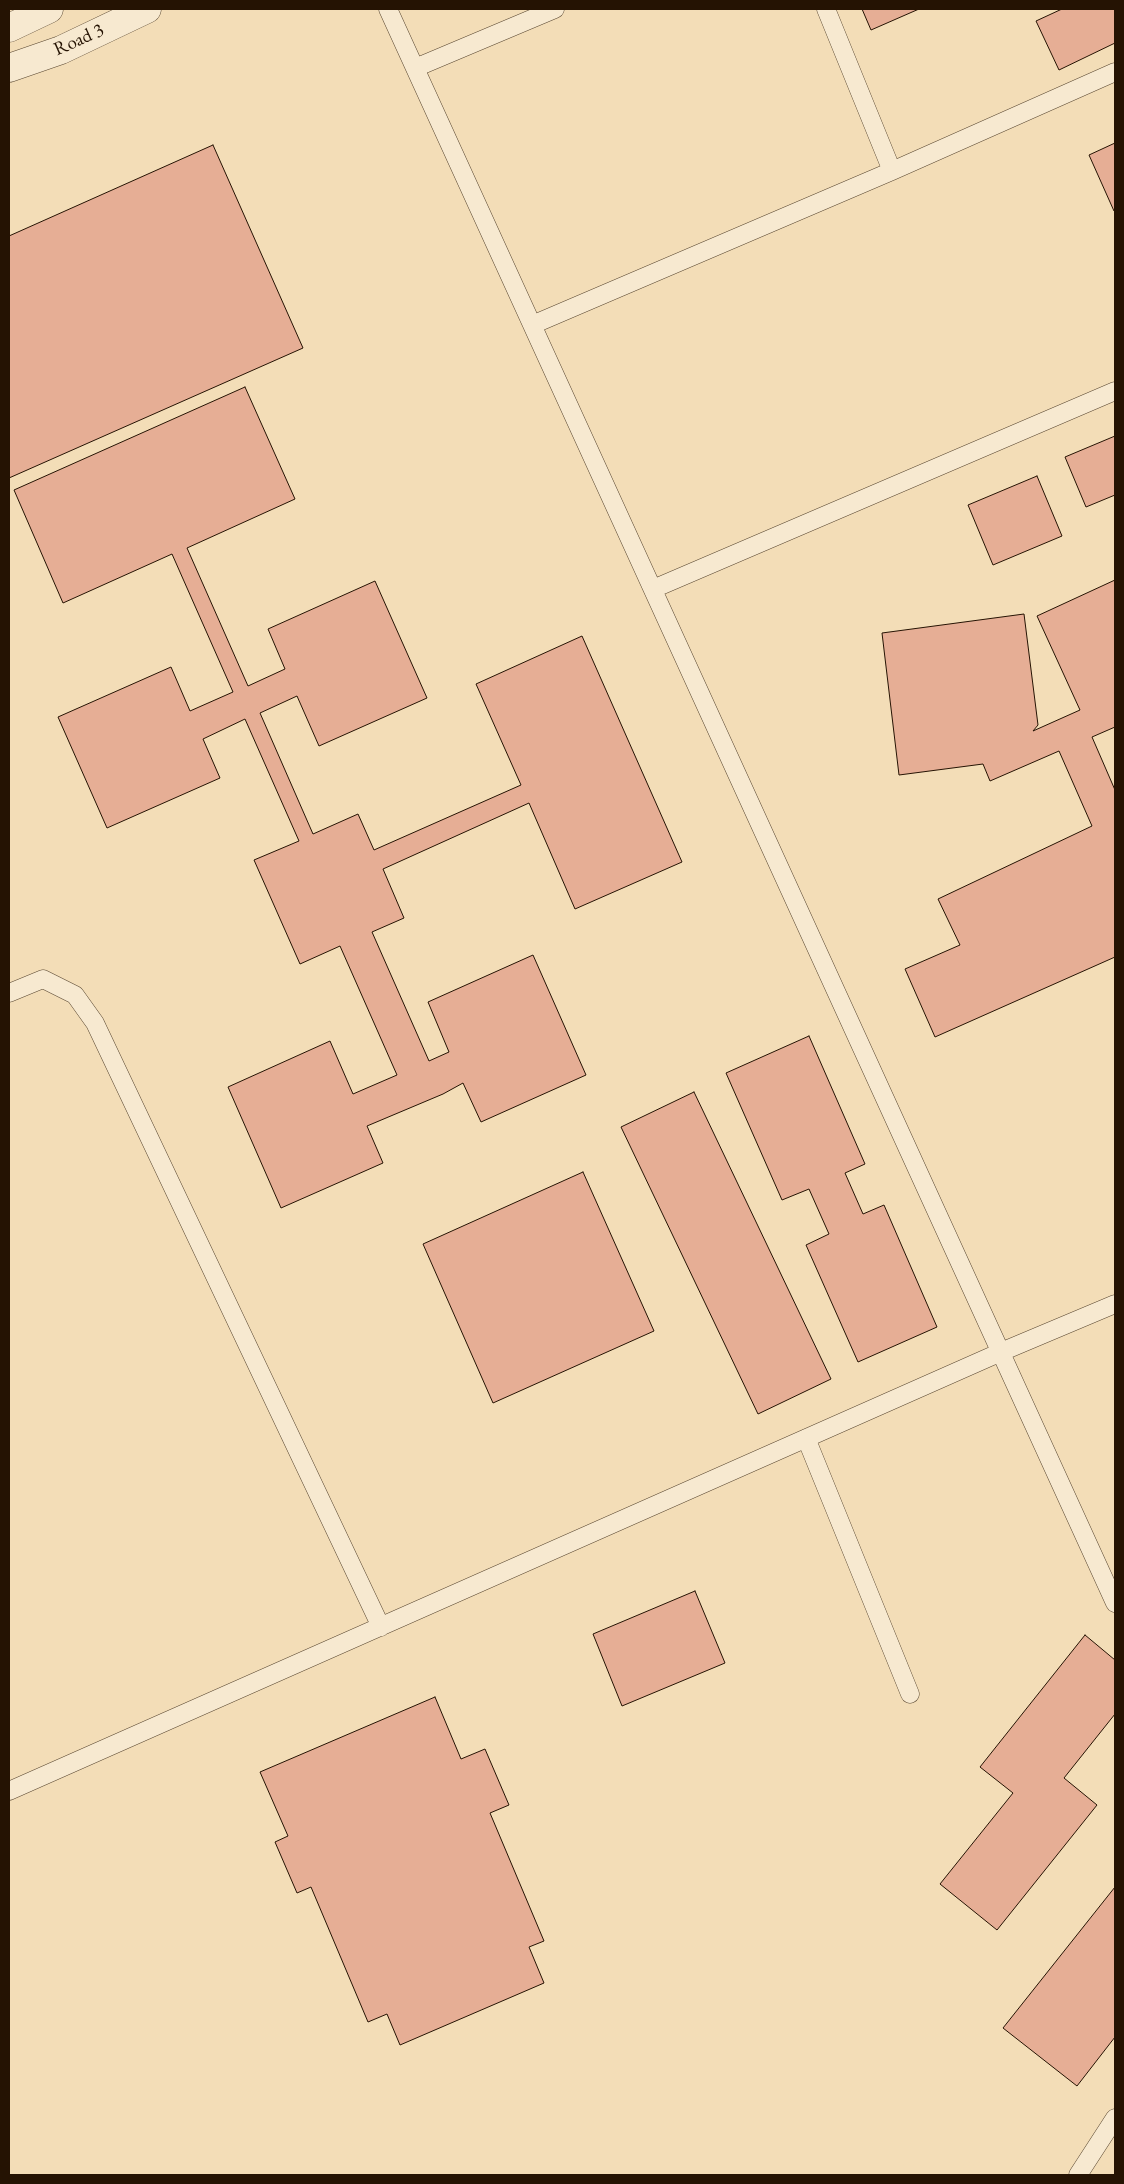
<!DOCTYPE html>
<html>
<head>
<meta charset="utf-8">
<style>
  body { margin:0 }
  #map { position:relative; width:1124px; height:2184px; overflow:hidden; background:#f3ddb7; font-family:"EB Garamond",serif }
  canvas { display:block }
  .frame { position:absolute; inset:0; border:10px solid #251303; pointer-events:none }
</style>
</head>
<body>
<div id="map">
<canvas width="1124" height="2184"></canvas>
<div class="frame"></div>
</div>
<script>
const context = document.querySelector('canvas').getContext('2d');
context.lineJoin = 'round';
function fill(path, color) { context.fillStyle = color; context.fill(path, 'evenodd'); }
const toPath = rows => new Path2D(rows.map(r => 'M' + r).join(''));
function strokePath(path, color, width, dash) { context.strokeStyle = color; context.lineWidth = width; context.lineCap = dash ? 'butt' : 'round'; context.setLineDash(dash || []); context.stroke(path); }
function drawText(font, color, halo, rows, align = 'center') {
  context.font = font + ' "EB Garamond",serif'; context.lineWidth = 4; context.setLineDash([]); context.textBaseline = 'middle'; context.strokeStyle = halo; context.fillStyle = color; for (const [text, x, y, turn = 0] of rows) {
    context.save(); context.translate(x, y); context.rotate((+turn || 0) * Math.PI / 180); context.textAlign = isNaN(turn) ? turn : align; if (halo) context.strokeText(text, 0, 0); context.fillText(text, 0, 0); context.restore();
  }
}
const building = toPath([
  [862,9,919,9,871,30,862,9],
  [1062,9,1115,9,1115,43,1059,70,1036,21,1062,9],
  [1115,143,1115,210,1114,211,1089,155,1115,143],
  [213,145,303,348,9,478,9,236,213,145],
  [245,387,295,499,187,548,248,686,285,669,268,629,375,581,427,698,319,746,297,696,260,713,313,834,358,814,374,850,521,785,476,684,582,636,682,862,575,909,529,803,383,869,404,918,372,932,429,1061,449,1052,428,1002,533,955,586,1075,481,1122,463,1083,443,1094,367,1126,383,1163,281,1208,228,1087,330,1041,353,1094,397,1075,340,946,300,964,254,860,299,841,245,719,203,739,220,778,107,828,58,717,171,667,190,711,233,692,172,554,63,603,14,490,245,387],
  [1115,436,1115,495,1086,507,1065,457,1115,436],
  [1037,476,1062,536,993,565,968,505,1037,476],
  [1115,580,1115,727,1092,737,1115,790,1115,957,935,1037,905,969,960,945,938,899,1092,826,1059,751,990,781,983,764,899,775,882,633,1024,614,1038,725,1033,731,1080,710,1037,616,1115,580],
  [809,1036,865,1164,845,1173,863,1214,884,1205,937,1327,858,1362,806,1245,829,1234,809,1189,782,1200,726,1073,809,1036],
  [694,1092,831,1379,758,1414,621,1127,694,1092],
  [583,1172,654,1331,493,1403,423,1244,583,1172],
  [695,1591,725,1663,622,1706,593,1634,695,1591],
  [1085,1635,1115,1660,1115,1714,1064,1778,1097,1805,997,1930,940,1884,1013,1793,980,1767,1085,1635],
  [435,1697,461,1759,485,1749,509,1805,490,1813,544,1941,529,1947,544,1983,400,2045,387,2014,368,2022,311,1887,297,1893,275,1842,288,1836,260,1772,435,1697],
  [1115,1887,1115,2037,1077,2086,1003,2028,1115,1887]
]);
fill(building, '#e6ae95');
strokePath(building, '#251303', 1);
const service = toPath([
  [388,9,1115,1603],
  [826,9,892,171],
  [415,68,555,9],
  [532,325,892,171,1115,72],
  [653,589,1115,391],
  [9,993,43,979,75,995,95,1023,381,1627],
  [806,1438,910,1694],
  [9,1791,1001,1352,1115,1304],
  [1078,2175,1115,2118]
]);
const tertiary = toPath([
  [9,28,49,9],
  [9,68,61,50,147,9]
]);
strokePath(service, '#584630', 19);
strokePath(tertiary, '#584630', 29);
strokePath(service, '#f7e9d0', 18);
strokePath(tertiary, '#f7e9d0', 28);
drawText('19px', '#251303', '#f7e9d0', [
  ["Road 3",79,40,-24]
]);
</script>
</body>
</html>
